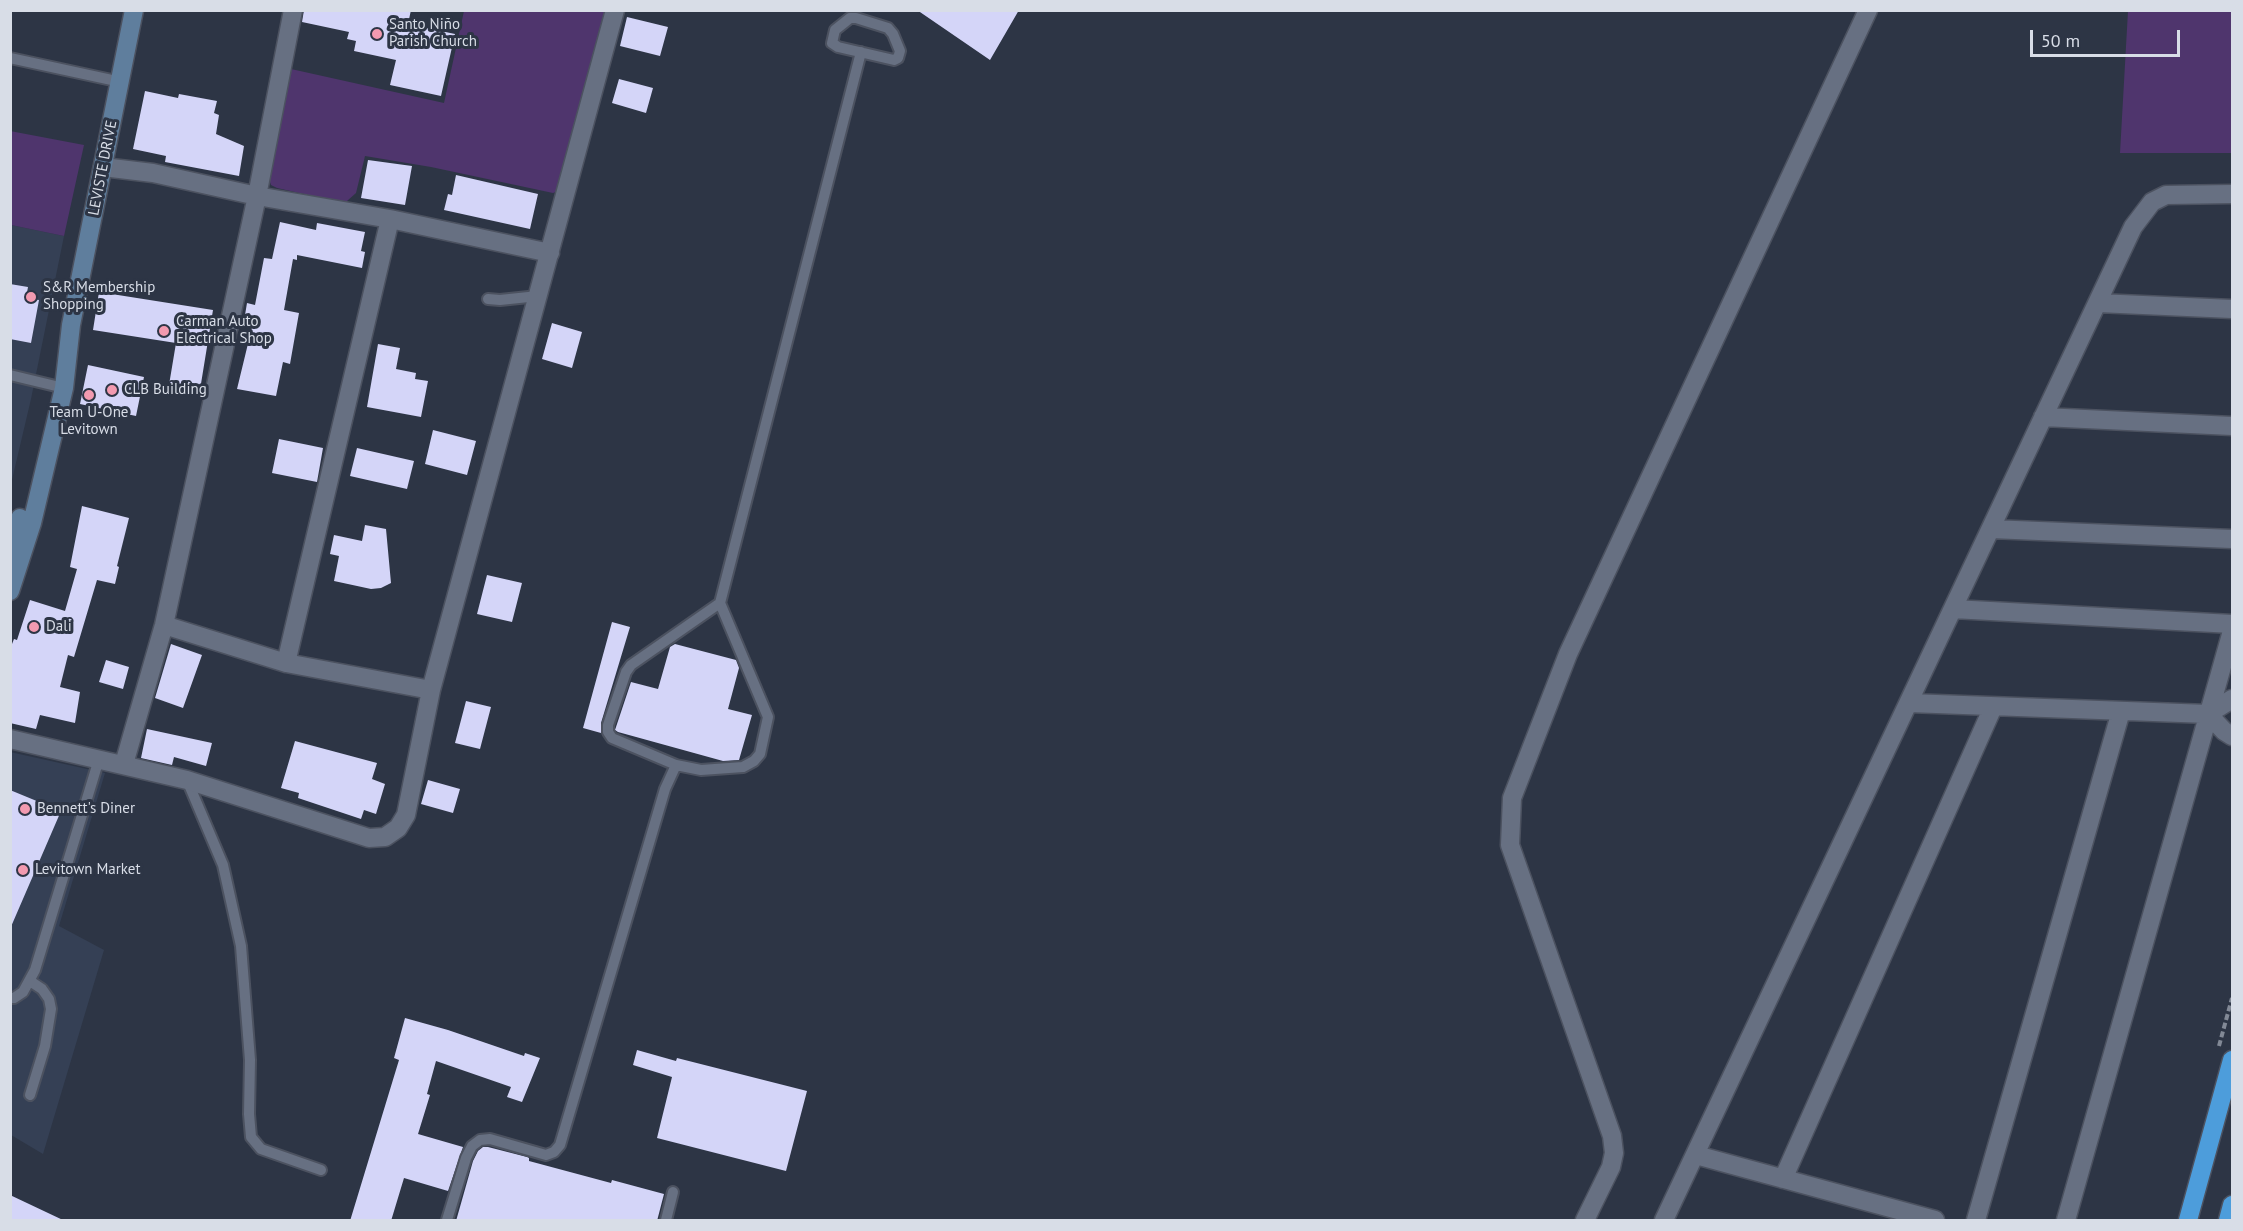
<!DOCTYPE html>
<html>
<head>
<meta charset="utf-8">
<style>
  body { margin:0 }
  #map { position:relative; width:2243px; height:1231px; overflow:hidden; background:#2d3545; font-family:"PT Sans",sans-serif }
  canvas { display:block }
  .frame { position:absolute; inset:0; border:12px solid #d8dde7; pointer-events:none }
  .scale { position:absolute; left:2030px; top:30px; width:150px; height:27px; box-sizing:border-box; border:3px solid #d8dde7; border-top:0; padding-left:8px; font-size:18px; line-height:21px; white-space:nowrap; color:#d8dde7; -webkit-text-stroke:4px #2d3545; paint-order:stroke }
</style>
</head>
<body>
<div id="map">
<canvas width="2243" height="1231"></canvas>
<div class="frame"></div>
<div class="scale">50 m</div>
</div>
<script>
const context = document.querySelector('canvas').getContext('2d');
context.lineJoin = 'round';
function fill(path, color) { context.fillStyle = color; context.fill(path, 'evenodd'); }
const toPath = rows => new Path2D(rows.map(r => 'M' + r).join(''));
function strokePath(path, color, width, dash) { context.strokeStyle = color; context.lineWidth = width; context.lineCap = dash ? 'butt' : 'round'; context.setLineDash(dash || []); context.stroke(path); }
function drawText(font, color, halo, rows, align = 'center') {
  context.font = font + ' "PT Sans",sans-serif'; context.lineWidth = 6; context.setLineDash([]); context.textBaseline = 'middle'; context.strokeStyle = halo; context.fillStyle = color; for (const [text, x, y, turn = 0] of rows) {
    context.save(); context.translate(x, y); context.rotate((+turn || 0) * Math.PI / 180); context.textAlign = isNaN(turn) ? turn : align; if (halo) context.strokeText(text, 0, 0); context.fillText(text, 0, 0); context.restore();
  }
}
fill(toPath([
  [11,225,64,236,31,399,11,484],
  [10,752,105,773,59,926,104,950,43,1154,11,1135]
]), '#354055');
fill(toPath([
  [464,11,606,11,558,191,553,193,431,167,365,156,356,193,347,201,340,202,277,188,271,185,269,179,291,69,444,103],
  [2128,11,2232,11,2232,153,2120,153],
  [10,131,84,145,64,236,11,225]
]), '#4f356d');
fill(toPath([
  [304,10,411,10,408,24,455,34,441,96,390,85,396,60,354,51,356,41,347,39,349,32,302,22],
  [917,10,1019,10,990,60],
  [627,17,668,27,660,56,620,46],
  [619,79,653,88,646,113,612,103],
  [145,91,178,98,179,94,217,101,214,113,219,115,216,134,244,146,239,176,165,162,166,156,133,149],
  [368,160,412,166,405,205,361,198],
  [456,175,538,194,530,229,444,210,448,194,452,195],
  [280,222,316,230,317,223,365,232,361,251,365,252,362,268,297,255,297,260,293,259,284,310,299,313,290,364,283,362,276,396,237,389,253,323,244,321,247,303,255,305,264,258,272,259],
  [10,284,28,287,26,298,39,300,31,343,10,339],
  [99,292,213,310,199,396,168,391,176,343,93,330],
  [552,323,582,332,572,368,542,359],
  [378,344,400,348,396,369,416,373,415,379,428,381,421,417,367,407],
  [88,365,144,377,136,416,80,404],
  [433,430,476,441,467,475,425,464],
  [279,439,323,448,317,482,272,473],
  [357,448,414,461,407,489,350,476],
  [82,506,129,518,117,566,119,567,115,584,97,580,74,657,68,655,60,687,80,692,75,723,40,715,36,729,10,723,10,649,14,639,17,640,30,600,65,611,77,569,70,567],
  [365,525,386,529,391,583,381,588,371,589,334,581,339,556,330,554,334,535,362,541],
  [487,575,522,583,512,622,477,614],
  [612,622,630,627,601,723,601,733,583,728],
  [171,644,202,655,183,708,155,698],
  [675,644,736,660,739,668,728,709,752,715,739,760,723,761,618,732,615,730,631,682,658,689,670,647],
  [106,660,129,667,123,689,99,682],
  [466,701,491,707,480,749,455,743],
  [147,729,212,743,206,766,174,757,172,765,141,758],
  [295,741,377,763,372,779,385,784,376,814,364,810,361,819,298,798,299,793,281,788],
  [428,780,460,789,453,813,421,804],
  [10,790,61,811,10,929],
  [405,1018,448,1030,524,1056,525,1053,540,1058,522,1102,507,1097,511,1087,436,1061,427,1094,430,1095,418,1134,463,1147,448,1191,404,1178,391,1221,350,1221,399,1060,394,1058],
  [637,1050,676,1061,677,1058,807,1091,786,1171,657,1138,672,1077,633,1065],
  [483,1147,488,1147,527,1157,529,1158,529,1161,611,1183,612,1180,664,1194,657,1221,456,1221,473,1161,478,1151],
  [10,1195,65,1221,10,1221]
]), '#d4d5f8');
const lane = toPath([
  [850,18,856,18,888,28,893,34,900,51,898,58,894,60,838,47,832,43,835,30,850,18],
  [10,58,121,82],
  [488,299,500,300,538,296],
  [10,375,64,388],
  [676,765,612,738,608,732,608,725,626,672,631,665,720,603],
  [187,780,223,865,241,946,250,1060,249,1114,251,1137,261,1149,321,1170],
  [30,981,42,989,49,999,51,1009,45,1046,30,1095],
  [10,998,14,998,23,992,35,970,99,759],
  [447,1220,466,1158,472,1146,480,1140,490,1139,546,1155,554,1152,560,1145,665,789,676,765,701,770,743,767,754,761,760,754,768,717,720,603,861,52],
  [666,1220,673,1192]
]);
const street = toPath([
  [103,167,153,173,257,196,390,219,550,253],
  [2098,303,2232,309],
  [2043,417,2232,426],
  [1991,529,2232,539],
  [1953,609,2232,624],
  [164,625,286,663,431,690],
  [286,663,390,219],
  [1909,703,2208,714,2232,699],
  [2208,714,2224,731,2232,736],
  [10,739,187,780,369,838,385,837,398,828,406,815,431,690,615,10],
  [124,764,164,625,257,196,293,10],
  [1696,1155,1935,1220],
  [1783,1179,1993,707],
  [1585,1220,1611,1167,1614,1153,1612,1136,1510,845,1512,798,1568,654,1868,10],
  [1664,1220,2133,227,2152,202,2166,195,2232,194],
  [1976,1220,2121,711],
  [2066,1220,2232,631]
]);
const secondary = toPath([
  [10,550,20,518],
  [10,591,32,523,64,388,71,325,134,10]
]);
const highway = toPath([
  [2188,1220,2232,1060],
  [2228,1220,2232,1205]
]);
strokePath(lane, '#4c5260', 14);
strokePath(street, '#4c5260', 21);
strokePath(secondary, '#4c5260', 21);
strokePath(highway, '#4c5260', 21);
strokePath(toPath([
  [2219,1046,2232,998]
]), '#828996', 4, [6, 3]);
strokePath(lane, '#677082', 10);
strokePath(street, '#677082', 18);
strokePath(secondary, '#5f7e9d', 18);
strokePath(highway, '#4d9ddb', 18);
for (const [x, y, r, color] of [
  [377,34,6,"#f29ab0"],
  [31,297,6,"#f29ab0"],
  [164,331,6,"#f29ab0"],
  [112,390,6,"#f29ab0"],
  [89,395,6,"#f29ab0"],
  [34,627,6,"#f29ab0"],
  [25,809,6,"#f29ab0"],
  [23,870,6,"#f29ab0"]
]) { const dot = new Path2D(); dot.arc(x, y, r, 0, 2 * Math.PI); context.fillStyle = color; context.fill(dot); strokePath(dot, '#2d3545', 2); }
drawText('15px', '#d8dde7', '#2d3545', [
  ["Santo Niño",389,25],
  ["Parish Church",389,42],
  ["S&R Membership",43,288],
  ["Shopping",43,305],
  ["Carman Auto",176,322],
  ["Electrical Shop",176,339],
  ["CLB Building",124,390],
  ["Team U-One",89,413,"center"],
  ["Levitown",89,430,"center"],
  ["Dali",46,627],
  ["Bennett's Diner",37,809],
  ["Levitown Market",35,870]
], 'left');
drawText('15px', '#d8dde7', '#2d3545', [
  ["LEVISTE DRIVE",103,168,-79]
]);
</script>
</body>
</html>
